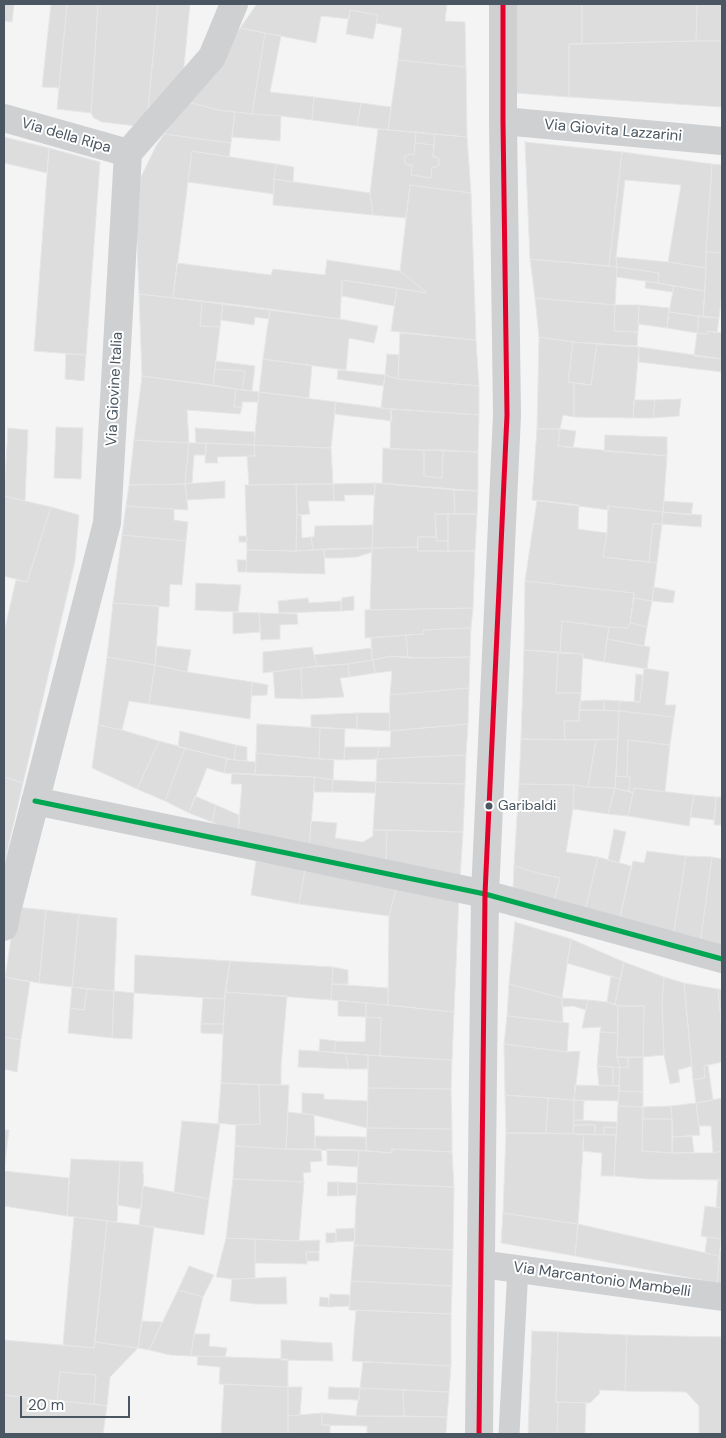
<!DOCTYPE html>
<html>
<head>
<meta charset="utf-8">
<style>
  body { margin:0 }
  #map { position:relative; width:726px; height:1438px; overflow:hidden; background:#f4f4f4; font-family:"DM Sans",sans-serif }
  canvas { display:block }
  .frame { position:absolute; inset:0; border:5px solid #4a5661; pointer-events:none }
  .scale { position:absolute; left:20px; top:1396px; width:110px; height:22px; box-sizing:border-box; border:2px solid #4a5661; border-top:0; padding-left:6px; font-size:15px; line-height:18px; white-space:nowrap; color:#4a5661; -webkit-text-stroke:4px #fff; paint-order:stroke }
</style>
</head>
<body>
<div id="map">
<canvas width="726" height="1438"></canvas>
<div class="frame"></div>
<div class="scale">20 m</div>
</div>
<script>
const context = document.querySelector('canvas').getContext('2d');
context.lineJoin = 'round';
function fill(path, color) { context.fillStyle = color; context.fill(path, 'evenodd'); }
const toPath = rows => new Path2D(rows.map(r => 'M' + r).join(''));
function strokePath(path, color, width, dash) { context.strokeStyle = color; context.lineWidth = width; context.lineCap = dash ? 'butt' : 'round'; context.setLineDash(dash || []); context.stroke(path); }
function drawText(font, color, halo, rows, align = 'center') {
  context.font = font + ' "DM Sans",sans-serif'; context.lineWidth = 4; context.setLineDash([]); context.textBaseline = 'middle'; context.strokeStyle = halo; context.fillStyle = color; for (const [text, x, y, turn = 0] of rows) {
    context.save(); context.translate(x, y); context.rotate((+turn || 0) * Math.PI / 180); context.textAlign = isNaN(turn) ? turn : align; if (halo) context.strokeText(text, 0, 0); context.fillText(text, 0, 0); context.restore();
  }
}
const building = toPath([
  [4,4,14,4,12,22,4,21,4,4],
  [51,4,67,4,59,88,42,87,51,4],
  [67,4,98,4,91,113,57,109,67,4],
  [98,4,158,4,147,120,136,126,102,122,94,118,91,113,98,4],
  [158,4,190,4,183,76,147,120,158,4],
  [257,4,447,4,445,21,465,22,466,67,398,60,402,28,376,23,378,15,350,10,349,19,321,16,316,43,240,28,257,4],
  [514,4,582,4,582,44,569,44,569,97,515,93,514,4],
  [582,4,697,4,696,41,582,44,582,4],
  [697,4,722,4,722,41,696,41,697,4],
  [350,10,378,15,373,39,346,34,350,10],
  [240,28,265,33,252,114,218,110,188,102,240,28],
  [265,33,281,36,270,92,314,97,312,120,281,116,252,114,265,33],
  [696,41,722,41,722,107,569,97,569,44,696,41],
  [398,60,466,67,467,137,388,130,398,60],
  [314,97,361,103,357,126,312,120,314,97],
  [188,102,218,110,235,112,231,143,164,134,188,102],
  [361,103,391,107,388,130,357,126,361,103],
  [235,112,252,114,281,116,280,141,232,137,235,112],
  [378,129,416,132,414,155,409,154,405,156,404,160,406,164,409,165,412,165,411,175,431,178,432,167,436,167,439,165,439,159,436,157,433,157,435,134,467,137,471,193,410,185,406,218,373,215,370,193,378,129],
  [416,132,435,134,434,145,415,143,416,132],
  [164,134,231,143,229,157,192,151,173,298,139,294,136,216,140,179,156,146,164,134],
  [4,137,49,148,47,173,4,163,4,137],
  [525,142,622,152,609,266,530,259,525,142],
  [415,143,434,145,433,157,436,157,439,159,439,165,436,167,432,167,431,178,411,175,412,165,409,165,406,164,404,160,405,156,409,154,414,155,415,143],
  [49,148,100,162,86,355,34,351,49,148],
  [192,151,276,164,274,179,274,194,188,182,192,151],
  [622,152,712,164,706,252,706,268,668,262,681,185,625,180,616,257,617,267,609,266,622,152],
  [276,164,294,167,293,182,274,179,276,164],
  [712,164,722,165,722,253,706,252,712,164],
  [274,179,370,193,373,215,273,205,274,179],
  [410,185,471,193,476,340,391,331,397,288,427,293,400,271,410,185],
  [706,252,722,253,721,277,722,278,722,292,719,318,703,317,706,268,706,252],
  [616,257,668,262,706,268,705,291,658,283,659,273,617,267,616,257],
  [530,259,617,267,615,305,535,298,530,259],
  [327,260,400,271,427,293,342,280,340,319,173,298,177,263,271,275,273,269,325,275,327,260],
  [617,267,659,273,658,283,616,277,617,267],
  [342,280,397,288,394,306,342,296,342,280],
  [646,281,674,286,672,292,645,288,646,281],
  [674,286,705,291,703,317,669,312,674,286],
  [139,294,202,301,200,326,220,327,213,385,142,376,139,294],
  [535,298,615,305,614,331,638,332,637,346,573,342,539,337,535,298],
  [202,301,223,303,220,327,200,326,202,301],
  [223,303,270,309,269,319,255,317,254,325,221,320,223,303],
  [615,305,639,305,638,332,614,331,615,305],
  [639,305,669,308,667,328,638,324,639,305],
  [270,309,340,319,378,326,374,343,349,338,346,370,263,359,270,309],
  [669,312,699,316,697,333,667,328,669,312],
  [699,316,719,318,717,333,708,331,707,334,697,333,699,316],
  [708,331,722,333,722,359,694,356,697,333,707,334,708,331],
  [400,333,476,340,479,386,398,379,400,333],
  [539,337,573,342,568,382,574,383,574,417,563,415,560,429,537,429,539,337],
  [573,342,597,344,591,385,568,382,573,342],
  [597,344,639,347,633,418,574,417,574,383,591,385,597,344],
  [639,347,722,359,722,372,639,362,639,347],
  [66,354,86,355,84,381,65,379,66,354],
  [387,354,399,355,398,379,385,375,387,354],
  [263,359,312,366,309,398,259,392,263,359],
  [216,361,255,366,252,391,242,390,245,371,215,369,216,361],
  [215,369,245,371,242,390,213,385,215,369],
  [338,370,385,375,383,386,337,379,338,370],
  [385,375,398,379,479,386,479,415,381,408,385,375],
  [142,376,236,389,234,407,242,407,240,414,187,410,189,443,134,440,142,376],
  [236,389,259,392,258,402,242,402,242,407,234,407,236,389],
  [259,392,336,402,331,448,254,445,259,392],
  [681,399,679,416,653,418,655,400,681,399],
  [634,400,655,400,653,418,633,418,634,400],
  [336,402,391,409,392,421,334,414,336,402],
  [391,409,479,415,478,452,390,449,391,409],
  [56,427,83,428,81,479,54,478,56,427],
  [8,428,28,430,25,501,4,496,8,428],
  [195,428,255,432,254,445,196,443,195,428],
  [537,429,560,429,558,446,667,456,663,512,608,506,609,510,532,500,537,429],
  [560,429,576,431,573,448,558,446,560,429],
  [605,435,667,437,667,456,604,451,605,435],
  [134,440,189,443,185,484,129,485,134,440],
  [189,443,206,443,206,455,194,455,192,483,185,484,189,443],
  [206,443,254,445,255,456,217,457,218,463,205,463,206,443],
  [254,445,331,448,333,484,249,485,247,456,255,456,254,445],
  [383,448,424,450,424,476,442,478,443,450,478,452,478,491,382,483,383,448],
  [424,450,443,450,442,478,424,476,424,450],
  [225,481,225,498,187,500,185,484,225,481],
  [375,483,454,490,455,514,435,514,436,537,418,537,417,547,372,548,375,483],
  [375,483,375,495,344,495,345,501,334,501,333,484,375,483],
  [185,484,188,510,126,506,129,485,185,484],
  [296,484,333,484,334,501,308,501,310,514,297,515,296,484],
  [296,484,297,509,296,551,247,550,245,485,296,484],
  [454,490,478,491,477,514,455,514,454,490],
  [4,496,51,507,27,582,4,576,4,496],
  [537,500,579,505,578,529,607,533,603,557,657,563,652,601,634,598,634,593,525,581,537,500],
  [664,501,693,503,691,515,663,512,664,501],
  [126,506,174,509,174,520,188,522,186,541,122,535,126,506],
  [608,506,663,512,662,524,653,524,649,562,603,557,607,533,608,506],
  [51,507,79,515,75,561,23,783,4,777,4,632,16,580,27,582,51,507],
  [663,512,702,515,701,527,662,524,663,512],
  [435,514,448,514,448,541,437,541,435,514],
  [448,514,477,514,475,551,448,551,448,514],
  [297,515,301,515,302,538,311,537,313,550,296,551,297,515],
  [653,524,662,524,657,563,649,562,653,524],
  [373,525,372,548,313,550,311,537,314,537,315,526,373,525],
  [122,535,186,541,182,585,170,584,169,607,113,603,122,535],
  [239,536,247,536,247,542,239,542,239,536],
  [418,537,436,537,437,541,448,541,448,551,418,551,418,537],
  [417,547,418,551,475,551,473,608,370,610,372,548,417,547],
  [372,548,372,552,357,557,341,558,325,558,324,549,372,548],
  [324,549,325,574,246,572,247,550,296,551,324,549],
  [237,560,247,560,246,572,238,572,237,560],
  [525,581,634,593,630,623,628,628,609,627,562,621,560,653,524,650,525,581],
  [196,583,241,585,238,612,195,610,196,583],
  [654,587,675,591,673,603,652,601,654,587],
  [354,596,354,610,341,611,342,598,354,596],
  [308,598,309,603,341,601,341,611,279,613,278,601,308,598],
  [634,598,652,601,647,627,630,623,634,598],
  [113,603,159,606,155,665,107,657,113,603],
  [473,608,471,628,423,630,424,634,365,638,365,610,473,608],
  [233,612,259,613,260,632,233,634,233,612],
  [259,613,297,614,298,624,280,625,280,639,261,640,259,613],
  [562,621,609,627,604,662,583,658,583,654,560,653,562,621],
  [630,623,647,627,644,646,607,639,609,627,628,628,630,623],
  [471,628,470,657,408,658,406,635,424,634,423,630,471,628],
  [406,635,408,658,391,656,372,660,371,638,406,635],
  [607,639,650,647,647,669,604,662,607,639],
  [157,646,191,650,187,672,155,665,157,646],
  [312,647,317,666,263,673,263,652,312,647],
  [372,648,372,660,348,664,317,666,314,655,372,648],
  [524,650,558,652,556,693,581,693,579,721,564,721,565,740,521,739,524,650],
  [558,652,583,654,581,693,556,693,558,652],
  [391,656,426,658,470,657,469,688,390,695,392,671,375,673,373,660,391,656],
  [107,657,155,665,149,704,129,701,122,730,98,725,107,657],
  [372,660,373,660,375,673,349,677,348,664,372,660],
  [348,664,349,677,340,678,344,697,302,699,301,668,348,664],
  [155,665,187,672,252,682,250,719,149,704,155,665],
  [301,668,302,699,275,698,273,672,301,668],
  [644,668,669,672,665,705,676,705,674,717,619,711,620,701,640,702,644,668],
  [636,674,643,675,640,702,634,702,636,674],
  [252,682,268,685,267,695,251,696,252,682],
  [469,688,468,724,389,731,390,695,469,688],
  [604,700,604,710,579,710,580,701,604,700],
  [604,700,620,701,619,711,604,710,604,700],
  [579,710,619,711,618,739,565,740,564,721,579,721,579,710],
  [619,711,674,717,670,745,628,740,627,777,616,776,619,711],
  [357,713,390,713,389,731,357,729,357,713],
  [357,713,357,729,311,727,311,715,357,713],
  [257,724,320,728,319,759,256,753,257,724],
  [468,724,466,755,377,759,379,747,390,747,391,731,468,724],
  [98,725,122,730,159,741,137,789,92,768,98,725],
  [320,728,345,729,344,760,319,759,320,728],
  [180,731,236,745,234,760,178,747,180,731],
  [521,739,596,740,588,787,574,785,519,784,521,739],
  [618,739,615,788,588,787,596,740,618,739],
  [628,740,670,745,665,792,634,788,633,793,629,791,630,777,627,777,628,740],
  [159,741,185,748,165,801,137,789,159,741],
  [236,745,247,747,247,761,234,760,236,745],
  [345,747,379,747,377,759,344,760,345,747],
  [185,748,227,759,224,773,207,768,189,813,165,801,185,748],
  [256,753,334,760,333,780,315,777,255,775,256,753],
  [466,755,465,784,376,782,377,759,466,755],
  [227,759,256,762,255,775,224,773,227,759],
  [232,773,315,777,309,848,238,834,242,784,231,784,232,773],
  [616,776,630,777,629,791,615,788,616,776],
  [4,777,23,783,4,865,4,777],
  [315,777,333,780,332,792,313,792,315,777],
  [333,780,376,782,375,793,332,792,333,780],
  [376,782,465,784,463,832,373,830,376,782],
  [519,784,574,785,573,809,566,852,598,857,585,911,554,901,560,878,541,874,514,866,519,784],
  [574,785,588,787,615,788,608,814,573,809,574,785],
  [615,788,633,793,628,816,608,814,615,788],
  [634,788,694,795,689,826,628,816,634,788],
  [694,795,716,797,714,820,690,817,694,795],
  [195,796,216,805,212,822,189,813,195,796],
  [716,797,722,797,722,825,714,825,716,797],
  [216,805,239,815,238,834,212,822,216,805],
  [311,821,337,823,335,838,363,842,373,836,373,830,387,830,386,863,309,848,311,821],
  [614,829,626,832,619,863,608,860,614,829],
  [387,830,463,832,460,879,386,863,387,830],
  [647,851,686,856,673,938,619,921,633,861,644,863,647,851],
  [686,856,712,857,700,944,673,938,686,856],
  [598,857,631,866,619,921,585,911,598,857],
  [712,857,722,859,722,949,700,944,712,857],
  [256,861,305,870,299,904,251,895,256,861],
  [514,866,541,874,560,878,554,901,513,890,514,866],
  [305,870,397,885,389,916,299,904,305,870],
  [397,885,459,896,454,1012,388,1005,389,916,397,885],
  [16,907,46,910,39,983,5,977,16,907],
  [46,910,79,914,72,987,39,983,46,910],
  [79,914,117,918,114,991,72,987,79,914],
  [515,922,571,939,562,998,509,984,515,922],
  [571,939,624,962,620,979,567,963,571,939],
  [135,955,230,961,225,999,134,993,135,955],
  [230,961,333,967,331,1000,225,992,230,961],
  [624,962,664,977,662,1003,664,1055,643,1057,644,1006,618,1006,615,1004,624,962],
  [333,967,348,970,348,984,332,984,333,967],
  [611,976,620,979,615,1004,607,1002,611,976],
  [5,977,30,982,21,1040,4,1037,4,987,5,977],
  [664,977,684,983,692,1066,678,1070,680,1082,670,1084,664,1055,662,1003,664,977],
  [684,983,718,989,722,1030,722,1062,704,1066,705,1078,693,1080,684,983],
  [332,984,388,988,388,1005,331,1000,332,984],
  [509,984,562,998,563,1022,507,1016,509,984],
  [72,987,87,989,84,1010,70,1008,72,987],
  [87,989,114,991,112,1038,68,1033,70,1008,84,1010,87,989],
  [718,989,722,990,722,1030,718,989],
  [114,991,134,993,132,1039,112,1038,114,991],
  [225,992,287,996,281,1066,281,1085,221,1083,225,992],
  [203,998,225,999,223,1024,201,1024,203,998],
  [562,998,588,1000,586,1010,573,1006,562,1007,562,998],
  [338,1000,366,1003,366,1017,338,1016,338,1000],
  [588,1000,607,1002,618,1006,618,1033,600,1032,601,1027,582,1028,588,1000],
  [366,1003,454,1012,452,1060,380,1056,381,1018,366,1017,366,1003],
  [618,1006,644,1006,643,1057,617,1057,618,1006],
  [507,1016,569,1023,567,1052,504,1044,507,1016],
  [366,1017,381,1018,380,1056,334,1053,336,1041,365,1042,366,1017],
  [201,1024,223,1024,223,1034,201,1033,201,1024],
  [600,1032,618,1033,617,1057,620,1068,597,1066,600,1032],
  [4,1037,21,1040,17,1072,4,1069,4,1037],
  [320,1039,336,1041,334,1053,319,1051,320,1039],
  [504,1044,567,1052,580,1051,574,1100,505,1095,504,1044],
  [299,1050,346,1053,348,1069,298,1067,299,1050],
  [346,1053,368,1055,368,1069,348,1069,346,1053],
  [368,1055,452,1060,451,1089,368,1088,368,1055],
  [617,1057,628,1058,628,1067,620,1068,617,1057],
  [643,1057,643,1092,619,1091,620,1068,628,1067,628,1058,643,1057],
  [708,1065,713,1100,696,1103,693,1080,705,1078,704,1066,708,1065],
  [597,1066,613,1067,613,1086,599,1085,597,1066],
  [613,1067,620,1068,619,1086,613,1086,613,1067],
  [221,1083,259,1085,260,1124,236,1125,218,1123,221,1083],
  [259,1085,289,1085,286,1149,235,1146,236,1125,260,1124,259,1085],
  [575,1085,619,1086,618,1101,574,1100,575,1085],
  [368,1088,451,1089,452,1129,367,1128,368,1088],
  [619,1091,643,1092,643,1107,618,1106,619,1091],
  [302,1093,324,1094,324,1099,368,1101,367,1128,314,1115,302,1113,302,1093],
  [505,1095,548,1098,546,1133,506,1133,505,1095],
  [548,1098,574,1100,573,1134,546,1133,548,1098],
  [722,1098,722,1151,713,1153,711,1126,699,1126,696,1103,722,1098],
  [574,1100,584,1101,583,1120,574,1120,574,1100],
  [696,1103,700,1135,673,1137,671,1106,696,1103],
  [618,1106,643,1107,642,1151,672,1153,713,1153,722,1151,722,1180,648,1179,614,1176,618,1106],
  [671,1106,672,1119,643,1119,643,1107,671,1106],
  [288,1112,314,1115,315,1150,286,1149,288,1112],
  [643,1119,672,1119,672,1153,642,1151,643,1119],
  [574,1120,617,1122,617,1128,604,1127,604,1135,595,1135,595,1125,574,1125,574,1120],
  [182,1121,220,1124,209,1199,174,1192,182,1121],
  [574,1125,595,1125,595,1135,573,1134,574,1125],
  [604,1127,617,1128,616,1135,604,1135,604,1127],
  [367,1128,452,1129,452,1152,392,1149,392,1153,366,1151,367,1128],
  [4,1130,9,1130,4,1171,4,1130],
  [506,1133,584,1134,578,1224,503,1213,506,1133],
  [584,1134,616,1135,614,1176,601,1176,602,1153,582,1151,584,1134],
  [315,1136,366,1137,366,1151,315,1150,315,1136],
  [692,1136,694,1152,672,1153,673,1137,692,1136],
  [235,1146,286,1149,321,1149,322,1161,310,1162,311,1172,303,1173,304,1182,233,1179,235,1146],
  [327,1149,359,1150,358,1167,327,1165,327,1149],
  [392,1149,452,1152,454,1187,357,1183,359,1150,392,1153,392,1149],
  [71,1159,120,1161,117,1222,67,1216,71,1159],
  [120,1161,143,1162,143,1174,144,1175,141,1209,117,1205,120,1161],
  [4,1171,69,1178,67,1216,4,1206,4,1171],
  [233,1179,304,1182,299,1241,226,1238,233,1179],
  [718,1180,722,1180,722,1208,716,1207,718,1180],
  [328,1182,338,1182,338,1196,327,1196,328,1182],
  [338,1182,357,1183,357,1195,338,1196,338,1182],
  [357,1183,454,1187,453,1250,354,1245,357,1183],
  [143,1186,209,1199,204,1235,139,1225,143,1186],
  [705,1206,722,1208,721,1239,701,1236,705,1206],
  [503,1213,578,1224,575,1256,501,1243,503,1213],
  [74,1217,107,1221,94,1348,63,1345,74,1217],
  [107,1221,154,1227,138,1348,95,1342,107,1221],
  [578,1224,719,1256,717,1283,575,1256,578,1224],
  [355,1228,355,1241,336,1242,336,1229,355,1228],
  [326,1233,336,1233,336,1242,326,1243,326,1233],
  [707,1237,721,1239,719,1256,705,1253,707,1237],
  [226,1238,255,1239,255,1278,232,1279,216,1277,226,1238],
  [255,1239,299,1241,320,1240,319,1252,306,1252,307,1264,255,1263,255,1239],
  [354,1245,453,1250,452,1286,351,1281,354,1245],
  [720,1250,722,1251,722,1284,717,1283,720,1250],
  [306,1252,319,1252,319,1261,307,1261,306,1252],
  [189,1266,214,1275,203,1297,178,1290,189,1266],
  [286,1277,287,1304,256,1304,230,1301,232,1279,286,1277],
  [351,1281,452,1286,451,1314,349,1310,351,1281],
  [178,1290,203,1297,194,1334,191,1356,170,1355,149,1350,178,1290],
  [330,1294,350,1295,349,1306,328,1307,330,1294],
  [320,1297,329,1298,328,1307,319,1306,320,1297],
  [356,1310,451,1314,451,1366,352,1361,356,1310],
  [142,1321,162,1322,149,1350,138,1348,142,1321],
  [532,1331,558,1332,556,1402,558,1402,557,1434,528,1434,532,1331],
  [558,1332,627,1335,625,1391,599,1390,600,1393,590,1403,556,1402,558,1332],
  [194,1334,210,1334,209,1346,227,1348,225,1357,191,1356,194,1334],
  [627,1335,722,1337,722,1434,699,1434,699,1406,686,1392,625,1391,627,1335],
  [4,1340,94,1348,95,1342,138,1348,110,1377,107,1406,94,1404,96,1375,60,1372,57,1401,4,1395,4,1340],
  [281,1340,332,1343,333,1361,281,1360,281,1340],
  [198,1356,288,1359,288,1387,219,1384,220,1367,197,1365,198,1356],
  [363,1362,451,1366,449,1392,360,1388,363,1362],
  [60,1372,96,1375,94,1404,57,1401,60,1372],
  [224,1384,288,1387,288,1434,221,1434,224,1384],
  [288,1387,302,1387,300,1415,288,1416,288,1387],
  [329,1387,360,1388,359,1400,328,1399,329,1387],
  [360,1388,403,1390,404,1416,356,1416,360,1388],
  [403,1390,449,1392,447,1417,404,1416,403,1390],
  [4,1395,107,1406,103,1434,4,1434,4,1395],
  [558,1402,586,1403,585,1434,557,1434,558,1402],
  [322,1413,322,1425,330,1425,330,1434,288,1434,288,1416,322,1413],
  [322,1413,356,1416,447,1417,446,1434,367,1434,367,1426,322,1425,322,1413]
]);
fill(building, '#ddddde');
strokePath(building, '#e5e6e7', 1);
strokePath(toPath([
  [509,1434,518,1268]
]), '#ced0d2', 21);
strokePath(toPath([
  [4,118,128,153],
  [503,121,722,141],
  [35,801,485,894,722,959],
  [4,927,7,911,107,523,128,153,212,57,234,4],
  [481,1264,722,1297],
  [479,1434,485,894,507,415,503,121,503,4]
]), '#ced0d2', 28);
strokePath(toPath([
  [35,801,485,894,722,959]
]), '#00a651', 5);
strokePath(toPath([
  [479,1434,485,894,507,415,503,121,503,4]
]), '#e4002b', 5);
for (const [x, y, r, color] of [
  [489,806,4.5,"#4a5661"]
]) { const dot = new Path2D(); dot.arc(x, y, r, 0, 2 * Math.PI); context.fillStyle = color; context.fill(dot); strokePath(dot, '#fff', 2); }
drawText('14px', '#4a5661', '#fff', [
  ["Garibaldi",498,806]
], 'left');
drawText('15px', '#4a5661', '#fff', [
  ["Via Giovita Lazzarini",613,131,5],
  ["Via della Ripa",66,136,16],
  ["Via Giovine Italia",115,389,-87],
  ["Via Marcantonio Mambelli",602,1280,8]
]);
</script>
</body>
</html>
